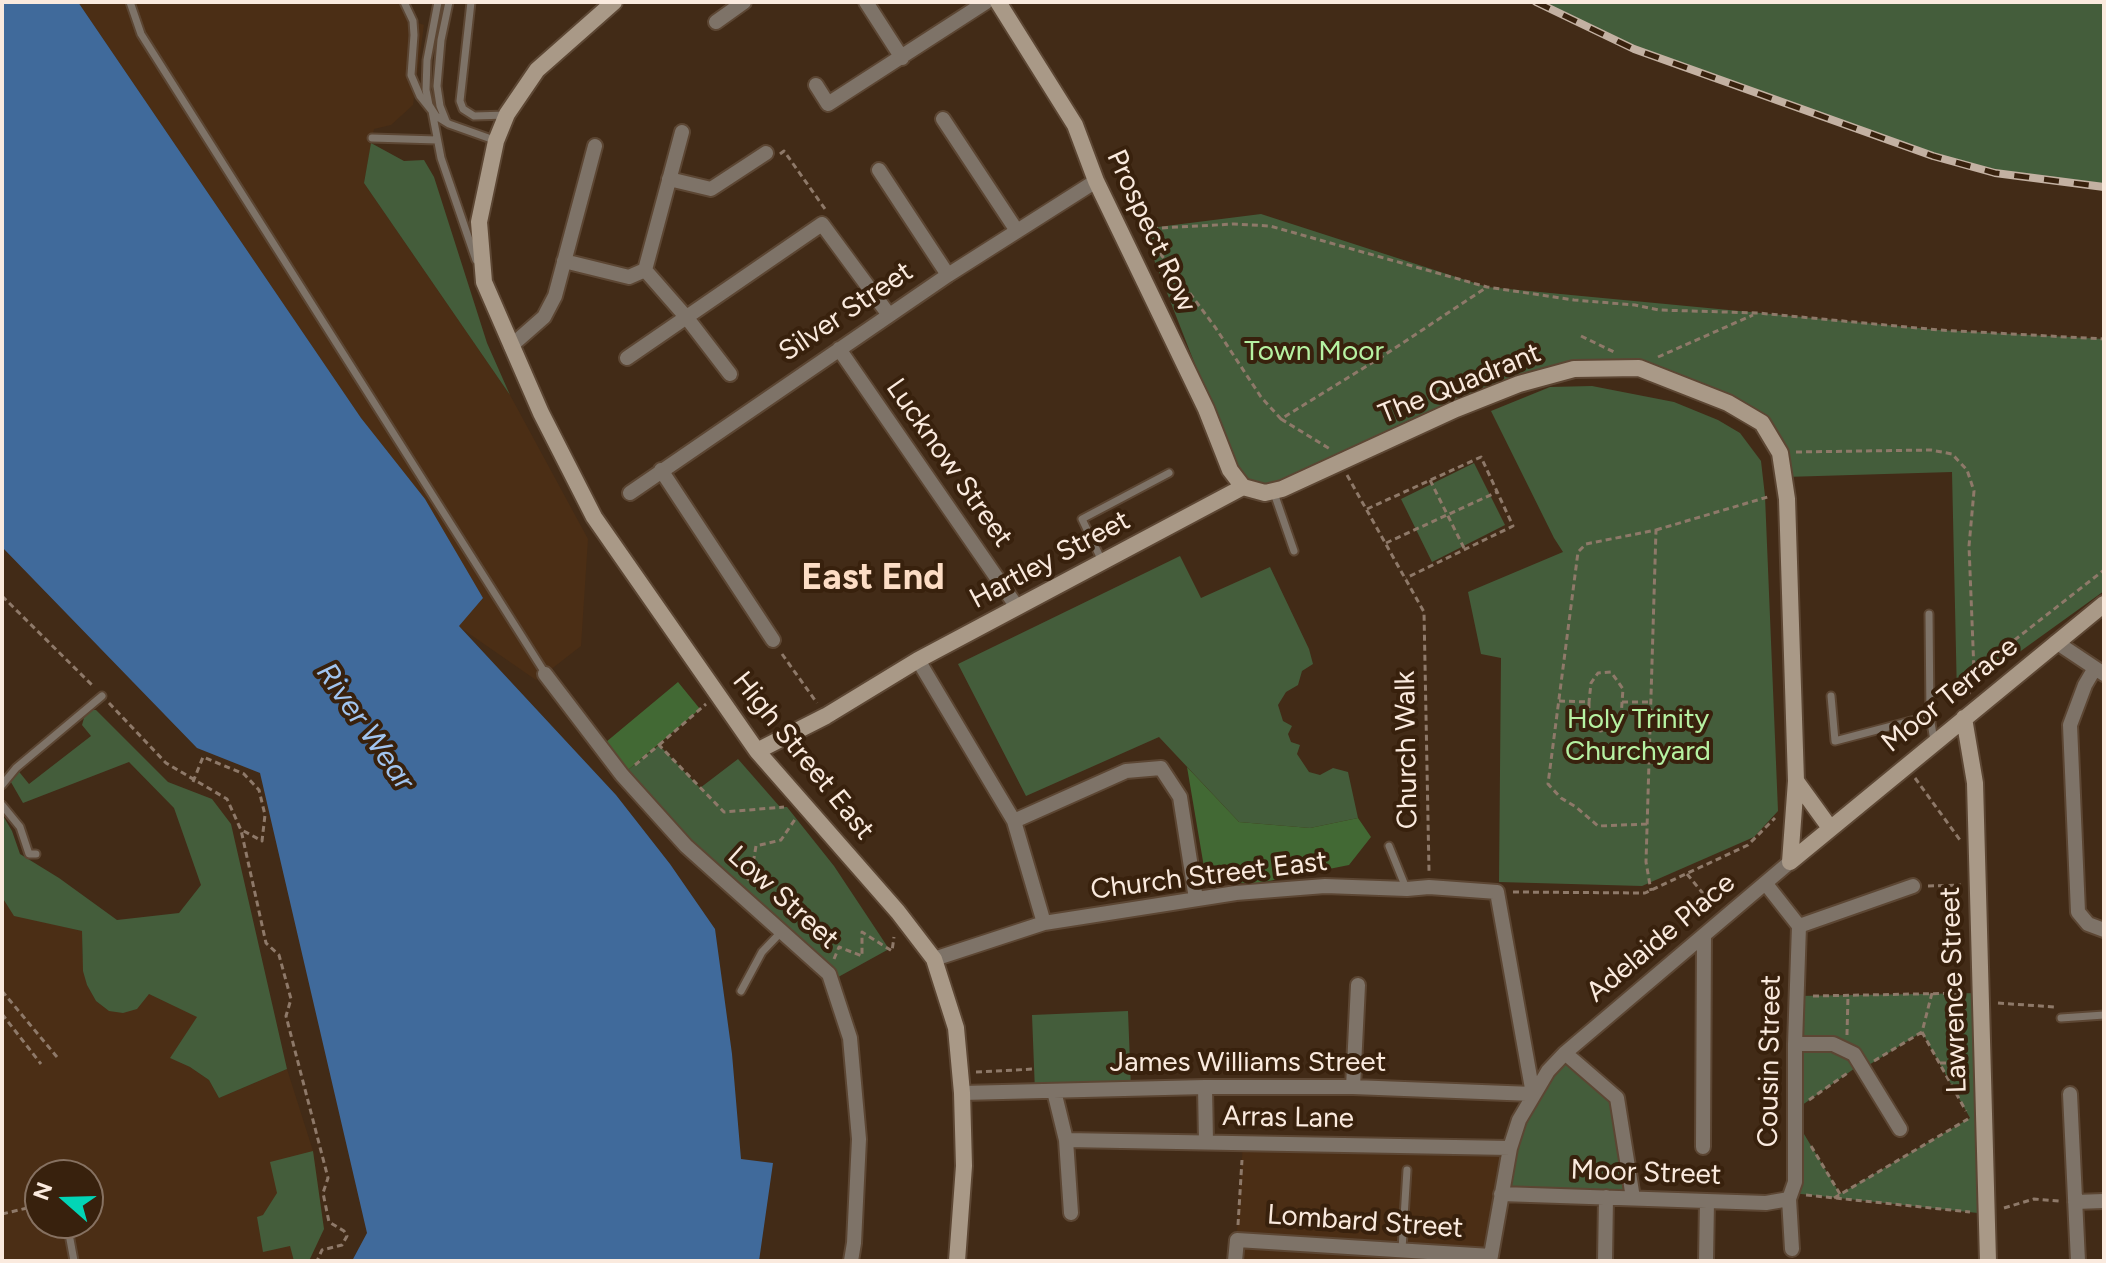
<!DOCTYPE html>
<html>
<head>
<meta charset="utf-8">
<style>
  body { margin:0 }
  #map { position:relative; width:2106px; height:1263px; overflow:hidden; background:#422b17; font-family:Figtree,sans-serif }
  canvas { display:block }
  .frame { position:absolute; inset:0; border:4px solid #faeade; pointer-events:none }
  .north { position:absolute; left:24px; top:1159px; width:80px; height:80px; box-sizing:border-box; background:#38210d; border:2px solid #867161; border-radius:50%; rotate:290deg; font-size:22px; font-weight:700; line-height:32px; text-align:center; color:#faeade }
  .north::after { content:''; display:block; margin:auto; width:28px; height:36px; background:#02d5b6; clip-path:polygon(50% 0,100% 100%,50% 72%,0 100%) }
</style>
</head>
<body>
<div id="map">
<canvas width="2106" height="1263"></canvas>
<div class="frame"></div>
<div class="north">N</div>
</div>
<script>
const context = document.querySelector('canvas').getContext('2d');
context.lineJoin = 'round';
function fill(path, color) { context.fillStyle = color; context.fill(path, 'evenodd'); }
const toPath = rows => new Path2D(rows.map(r => 'M' + r).join(''));
function strokePath(path, color, width, dash) { context.strokeStyle = color; context.lineWidth = width; context.lineCap = dash ? 'butt' : 'round'; context.setLineDash(dash || []); context.stroke(path); }
function drawText(font, color, halo, rows, align = 'center') {
  context.font = font + ' Figtree,sans-serif'; context.lineWidth = 8; context.setLineDash([]); context.textBaseline = 'middle'; context.strokeStyle = halo; context.fillStyle = color; for (const [text, x, y, turn = 0] of rows) {
    context.save(); context.translate(x, y); context.rotate((+turn || 0) * Math.PI / 180); context.textAlign = isNaN(turn) ? turn : align; if (halo) context.strokeText(text, 0, 0); context.fillText(text, 0, 0); context.restore();
  }
}
fill(toPath([
  [78,2,404,2,413,21,424,25,413,105,391,125,374,129,364,183,510,395,588,539,581,646,545,674,536,680,458,626,483,598],
  [2,819,35,920,82,931,82,954,87,985,96,1001,109,1011,149,994,198,1017,171,1058,190,1067,209,1080,219,1098,287,1069,313,1151,324,1229,309,1261,2,1261],
  [40,1175,88,1175,88,1223,40,1223],
  [1243,1143,1510,1148,1490,1261,1235,1261]
]), '#4b2e15');
fill(toPath([
  [1536,2,2104,2,2104,187,2065,184,1933,156,1634,49],
  [371,143,404,161,424,160,434,177,487,343,510,395,364,183],
  [1261,214,1487,287,1939,330,2104,339,2104,591,1957,697,1952,472,1785,477,1762,423,1639,368,1573,369,1282,489,1243,487,1142,229],
  [1592,386,1674,402,1718,420,1740,433,1761,461,1765,496,1778,811,1754,837,1642,886,1499,882,1501,658,1481,654,1468,592,1563,552,1554,538,1491,411,1550,387],
  [1474,463,1505,525,1432,562,1401,499],
  [1180,556,1201,598,1270,567,1309,649,1313,664,1302,671,1298,685,1286,692,1278,705,1283,721,1292,726,1288,734,1291,742,1300,745,1297,754,1309,772,1320,775,1333,768,1348,772,1358,818,1310,828,1239,822,1159,737,1026,796,958,664],
  [91,710,96,710,168,782,212,799,231,824,287,1069,219,1098,209,1080,190,1067,170,1058,197,1017,149,994,137,1009,123,1013,109,1011,96,1001,87,985,83,971,82,931,14,916,2,897,2,814,12,831,20,854,59,878,117,920,179,913,201,885,174,808,129,762,23,803,8,777,16,768,29,784,91,736,82,725,84,718],
  [659,745,700,788,738,759,780,807,787,807,834,866,889,949,831,981,690,840,628,770],
  [1980,993,1987,1214,1792,1193,1795,1119,1840,1194,1970,1118,1922,1032,1864,1068,1861,1064,1795,1110,1796,996],
  [1128,1011,1131,1089,1035,1092,1032,1015],
  [1565,1053,1617,1098,1633,1198,1501,1194,1510,1148],
  [313,1151,324,1229,309,1261,294,1261,290,1246,263,1252,257,1217,263,1215,277,1193,270,1162]
]), '#445d3b');
fill(toPath([
  [678,682,700,709,628,770,606,742],
  [1187,767,1239,822,1310,828,1358,818,1371,837,1349,865,1254,884,1206,879]
]), '#426934');
fill(toPath([
  [2,2,78,2,361,418,425,499,483,598,459,626,616,795,670,864,715,929,732,1054,741,1159,773,1163,759,1261,352,1261,367,1233,260,773,197,748,2,547]
]), '#406a9b');
const lane = toPath([
  [130,2,141,34,545,673],
  [404,2,413,21,414,35,411,75,420,96,432,111,441,158,476,260],
  [438,2,427,60,426,90,429,105,436,116,449,124,494,140],
  [471,2,460,101,463,109,474,116,507,115],
  [446,121,440,106,437,86,441,40,449,2],
  [372,138,437,140],
  [1274,493,1294,551],
  [1102,561,1082,519,1169,473],
  [1929,614,1930,716,1934,741],
  [1831,696,1835,741,1930,716],
  [2,785,16,768,102,696],
  [2,805,20,827,29,854,36,854],
  [1389,846,1406,888],
  [741,991,762,952,782,931],
  [2061,1018,2104,1015],
  [67,1223,74,1261],
  [1402,1249,1407,1170]
]);
const street = toPath([
  [866,2,902,58],
  [716,22,744,2],
  [816,85,828,104,986,2],
  [943,119,1017,231],
  [682,132,645,270,687,318,730,374],
  [879,170,948,275],
  [669,179,711,189,766,153],
  [564,261,629,277,645,270],
  [511,346,544,317,555,296,595,146],
  [839,349,1017,607],
  [627,358,822,224,889,315],
  [661,470,773,640],
  [630,493,948,275,1096,181],
  [2056,642,2104,674],
  [918,660,1014,821,1044,923],
  [2095,668,2085,685,2070,725,2078,912,2088,924,2104,930],
  [545,674,622,775,686,846,829,974,850,1038,859,1139,854,1243,851,1261],
  [1014,821,1126,771,1161,768,1180,797,1196,899],
  [1766,884,1799,926,1795,1044,1795,1182,1789,1199,1792,1249],
  [1799,926,1913,886],
  [934,959,1044,923,1236,893,1325,886,1407,889,1429,887,1497,892,1533,1094],
  [1795,1044,1833,1044,1854,1054,1900,1129],
  [1565,1053,1617,1098,1633,1198],
  [1205,1087,1206,1142],
  [1353,1087,1358,985],
  [1054,1091,1066,1140,1071,1213],
  [962,1093,1205,1087,1353,1087,1533,1094],
  [2070,1094,2078,1261],
  [1066,1140,1510,1148],
  [1703,1147,1704,935],
  [1501,1194,1766,1203,1789,1199],
  [2075,1202,2104,1201],
  [1235,1261,1237,1240,1491,1256],
  [1490,1261,1510,1148,1519,1120,1548,1071,1565,1053,1790,862],
  [1605,1261,1606,1197],
  [1706,1261,1707,1201]
]);
const secondary = toPath([
  [614,2,537,70,507,114,496,141,479,222,484,282,541,413,594,517,757,751,898,912,934,959,956,1028,962,1093,964,1166,957,1261],
  [998,2,1075,125,1096,181,1206,409,1230,470,1243,487],
  [1243,487,1265,493,1282,489,1456,409,1519,384,1574,369,1639,368,1728,403,1762,423,1780,453,1787,499,1796,781,1830,828],
  [1964,718,1975,783,1988,1261],
  [757,751,826,716,918,660,1243,487],
  [1790,862,2104,604],
  [1790,862,1796,781]
]);
strokePath(lane, '#5c4633', 11);
strokePath(street, '#5c4633', 18);
strokePath(secondary, '#5c4633', 20);
strokePath(toPath([
  [780,154,784,151,825,209],
  [1142,229,1234,224,1270,226,1487,287,1574,300,1635,305,1659,310,1758,313,1939,330,2104,339],
  [1142,229,1215,327,1261,397,1281,419,1383,356,1487,287],
  [1581,336,1614,352],
  [1658,357,1753,315],
  [1281,419,1330,449],
  [1796,452,1931,450,1952,454,1967,470,1974,491,1969,546,1974,671,1969,694],
  [1347,475,1424,612,1429,871],
  [1430,480,1464,548],
  [1367,509,1481,457,1513,526,1406,578],
  [1656,530,1771,496],
  [1386,543,1497,492],
  [2,596,93,686],
  [782,654,817,703],
  [1975,671,2104,570],
  [1559,701,1589,702,1589,719,1600,731,1613,729,1621,717,1623,689,1611,672,1598,673,1591,683,1589,702],
  [1622,702,1650,702],
  [109,703,166,763,227,799,241,830,266,943,279,955,291,999,286,1016,328,1178,323,1193,329,1222,344,1231,347,1236,342,1245,322,1250,317,1261],
  [659,745,706,704],
  [635,765,659,745,724,812,784,807],
  [1915,778,1960,840],
  [193,782,203,757,244,774,259,790,265,815,262,841,242,830],
  [1647,824,1598,826,1576,807,1561,798,1548,784,1578,552,1586,544,1656,530,1646,862,1651,891],
  [1687,874,1715,908],
  [747,880,751,876,756,846,781,840,796,818],
  [1928,886,1961,885],
  [1513,892,1645,893,1748,845,1775,818],
  [834,959,839,947,862,956,862,932,892,951,894,937],
  [2,991,57,1057],
  [1932,993,1922,1032,1966,1111],
  [1813,996,1966,993],
  [1998,1003,2054,1007],
  [2,1014,41,1064],
  [1847,1035,1848,995],
  [1874,1061,1922,1032],
  [1940,1063,1968,1063],
  [976,1072,1034,1069],
  [1809,1100,1849,1072],
  [1811,1146,1840,1194],
  [1806,1195,1970,1212],
  [1834,1198,1968,1119],
  [2004,1208,2034,1199,2059,1201],
  [2,1214,40,1205],
  [1238,1225,1242,1160]
]), '#8e7969', 3, [6, 4]);
strokePath(lane, '#7e7368', 7);
strokePath(street, '#7e7368', 14);
strokePath(secondary, '#a99987', 16);
const rail = toPath([
  [1536,2,1634,49,1933,156,1995,173,2104,187]
]);
strokePath(rail, '#c3b1a2', 8);
strokePath(rail, '#38210d', 5, [15]);
drawText('28px', '#faeade', '#38210d', [
  ["Prospect Row",1151,231,65],
  ["Silver Street",846,312,-34],
  ["The Quadrant",1460,384,-22],
  ["Lucknow Street",949,463,55],
  ["Hartley Street",1050,560,-28],
  ["Moor Terrace",1950,695,-39],
  ["Church Walk",1407,750,-91],
  ["High Street East",803,756,51],
  ["Church Street East",1209,876,-7],
  ["Low Street",783,898,42],
  ["Adelaide Place",1661,938,-40],
  ["Lawrence Street",1954,990,-92],
  ["Cousin Street",1770,1061,-89],
  ["James Williams Street",1248,1063],
  ["Arras Lane",1288,1118,1],
  ["Moor Street",1646,1173,2],
  ["Lombard Street",1365,1222,4]
]);
drawText('28px', '#b6f2a2', '#38210d', [
  ["Town Moor",1314,352],
  ["Holy Trinity",1638,720],
  ["Churchyard",1638,752]
]);
drawText('italic 30px', '#a1c5f0', '#38210d', [
  ["River Wear",365,727,55]
]);
drawText('bold 36px', '#fcddc5', '#38210d', [
  ["East End",873,578]
]);
</script>
</body>
</html>
